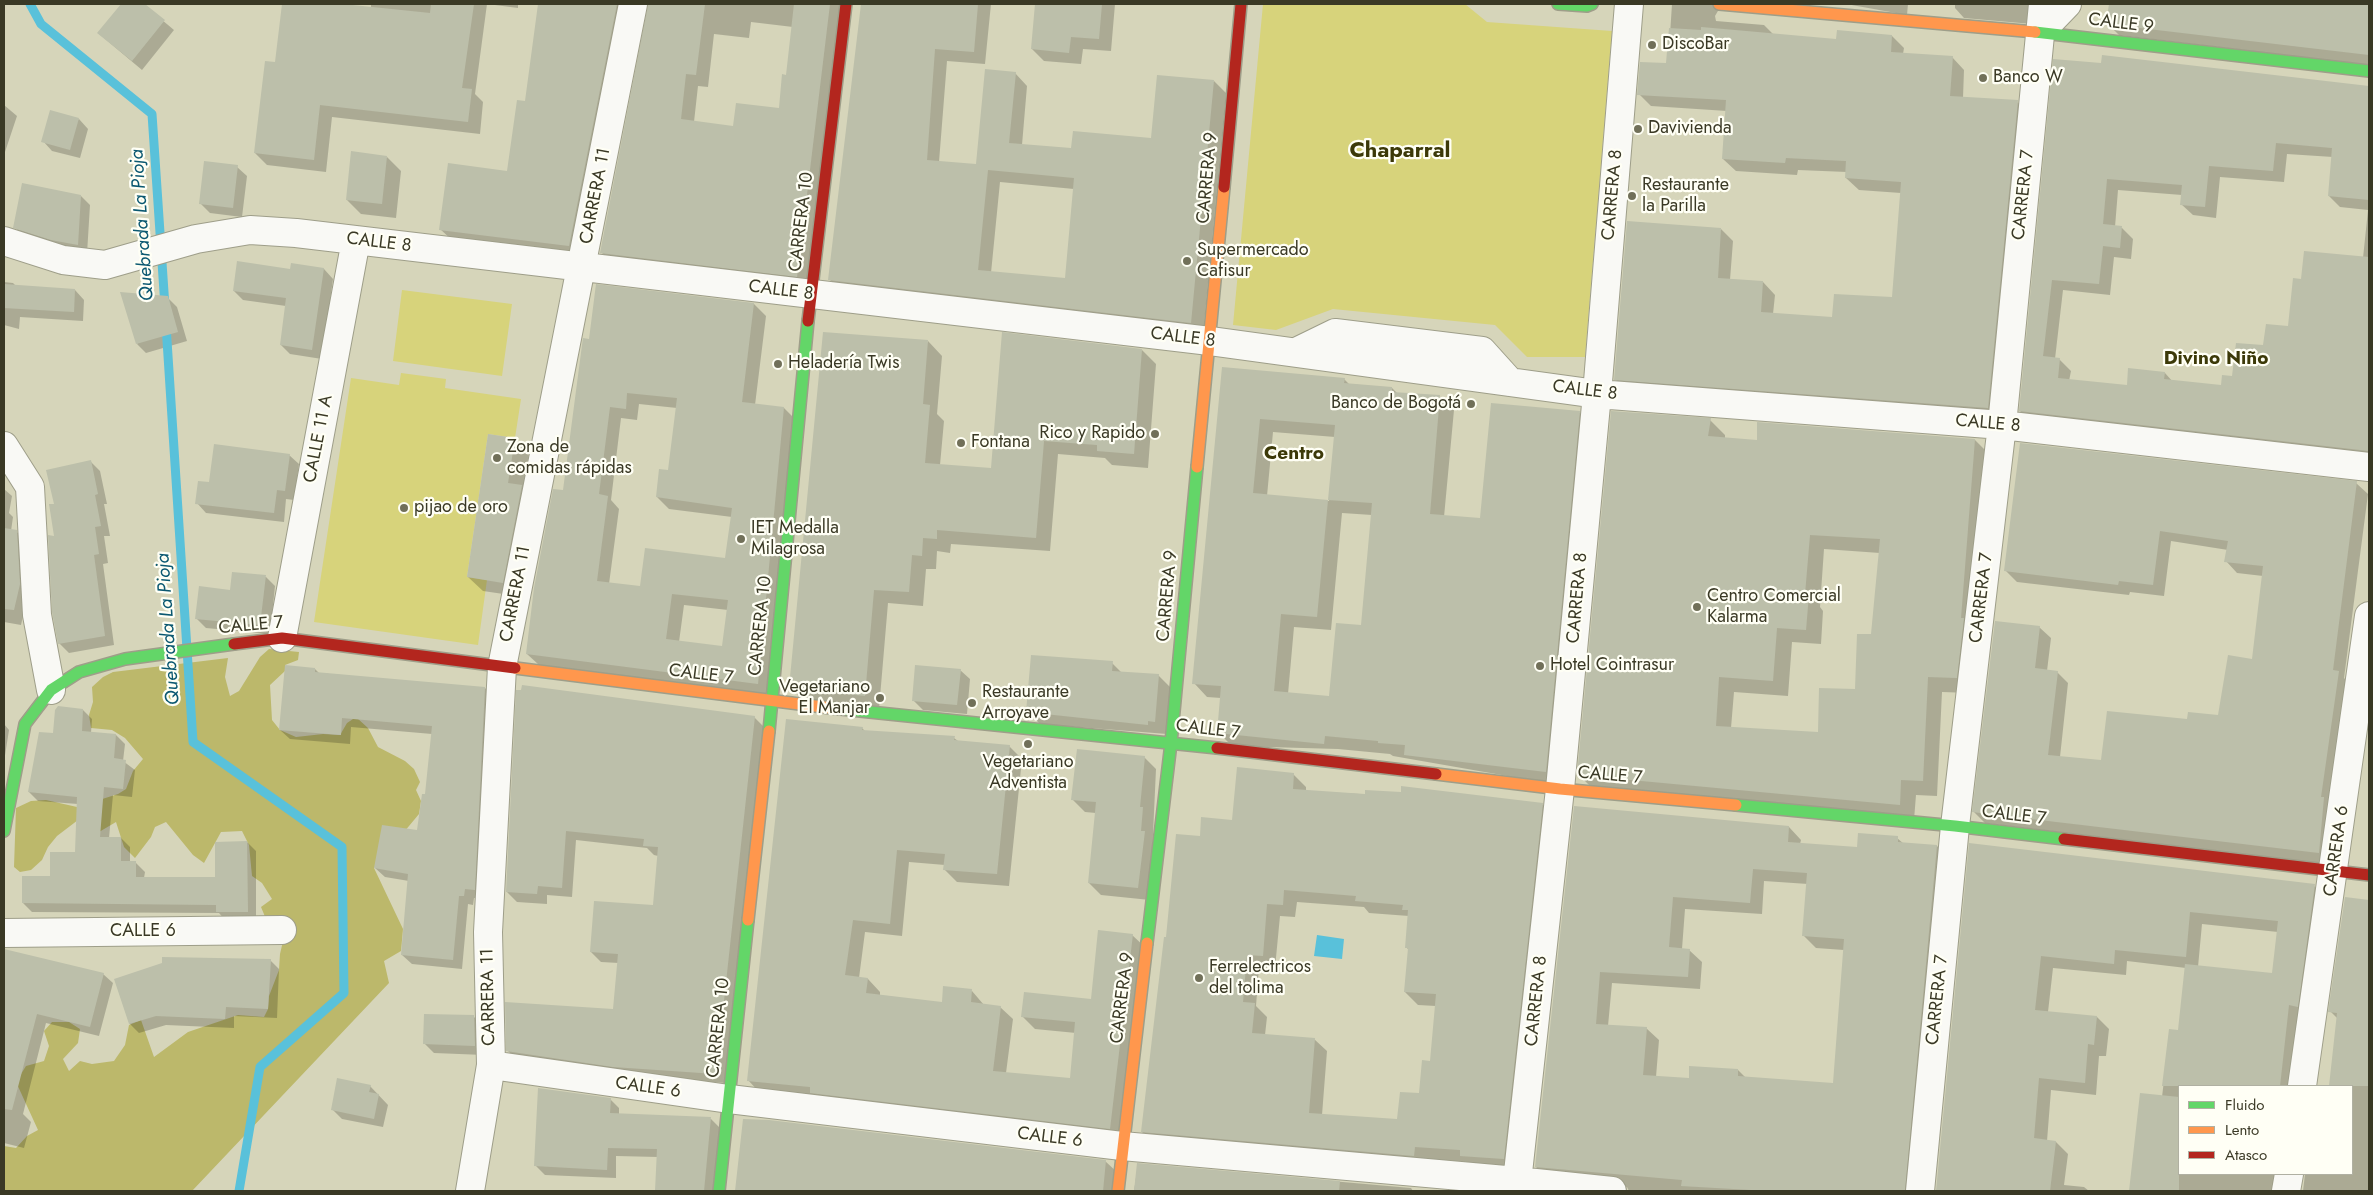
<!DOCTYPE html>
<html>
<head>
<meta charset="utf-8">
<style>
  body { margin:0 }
  #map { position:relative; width:2373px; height:1195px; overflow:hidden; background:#d6d5ba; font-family:Jost,sans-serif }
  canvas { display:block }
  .frame { position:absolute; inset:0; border:5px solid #3a3925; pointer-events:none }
  .legend { position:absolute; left:2178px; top:1085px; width:175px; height:90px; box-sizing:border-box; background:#fffff5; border:1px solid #b0b0a2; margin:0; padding:6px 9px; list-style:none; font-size:15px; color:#3a3925 }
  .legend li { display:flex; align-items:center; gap:10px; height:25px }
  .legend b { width:25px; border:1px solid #b0b0a2 }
</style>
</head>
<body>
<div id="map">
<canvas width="2373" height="1195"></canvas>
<div class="frame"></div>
<ul class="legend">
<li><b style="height:6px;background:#63d668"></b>Fluido</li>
<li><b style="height:6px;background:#ff974d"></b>Lento</li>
<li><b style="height:6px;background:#b3261e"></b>Atasco</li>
</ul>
</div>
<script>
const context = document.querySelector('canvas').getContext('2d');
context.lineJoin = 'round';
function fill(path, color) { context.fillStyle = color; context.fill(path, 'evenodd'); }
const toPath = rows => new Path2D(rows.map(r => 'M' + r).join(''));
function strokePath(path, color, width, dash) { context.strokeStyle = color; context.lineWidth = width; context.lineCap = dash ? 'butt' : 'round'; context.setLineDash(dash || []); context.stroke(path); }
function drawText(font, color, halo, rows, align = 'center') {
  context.font = font + ' Jost,sans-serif'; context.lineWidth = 4.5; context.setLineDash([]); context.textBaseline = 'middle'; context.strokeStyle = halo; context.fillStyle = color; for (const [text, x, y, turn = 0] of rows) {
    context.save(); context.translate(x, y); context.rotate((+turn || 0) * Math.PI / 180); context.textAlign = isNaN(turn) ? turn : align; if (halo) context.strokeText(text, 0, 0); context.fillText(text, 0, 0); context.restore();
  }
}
fill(toPath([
  [1263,4,1465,4,1487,22,1612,31,1585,357,1527,357,1495,325,1333,309,1276,330,1233,325],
  [402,290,512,304,502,376,393,361],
  [401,373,446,379,445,388,521,399,515,438,488,434,467,577,487,580,478,645,314,622,351,378,399,385]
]), '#d7d37b');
fill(toPath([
  [269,649,299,652,298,660,285,665,285,671,270,685,272,720,280,730,296,737,323,734,340,735,347,723,356,717,368,728,378,747,405,761,414,769,420,782,416,790,421,801,419,814,374,868,403,929,401,951,384,961,389,983,192,1191,4,1191,4,1146,16,1148,27,1136,38,1130,16,1082,26,1066,44,1061,49,1046,44,1031,52,1022,69,1022,80,1029,78,1043,63,1059,69,1071,80,1061,92,1064,114,1061,125,1045,129,1025,141,1020,154,1057,188,1032,238,1015,264,1017,268,1009,269,996,279,970,280,954,287,924,266,919,261,907,272,899,262,883,252,876,249,845,242,831,221,832,204,863,193,855,166,822,155,827,151,837,135,858,124,847,116,822,99,832,78,820,57,836,48,847,42,860,31,870,20,872,14,867,16,808,31,801,46,800,77,807,118,794,126,789,133,771,143,759,125,738,112,730,91,728,89,715,93,702,92,687,103,677,113,672,228,658,225,677,230,696,239,691,260,657]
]), '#bcb86b');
fill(toPath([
  [1317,935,1344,939,1342,959,1314,956]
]), '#59c1da');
fill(toPath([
  [122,4,143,4,174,30,142,70,98,33],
  [283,4,332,4,371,8,371,4,518,4,518,8,487,4,475,94,483,102,480,134,332,117,326,172,267,165,255,153,276,63],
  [569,4,637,4,581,258,453,241,440,229,508,172,526,102,567,23],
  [649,4,850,4,809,288,614,265,602,253],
  [751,22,793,27,787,76,780,109,734,127,694,122,698,86,708,87,714,34,749,38],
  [862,4,991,4,985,64,947,61,939,162,977,166,1015,73,1027,86,1022,145,1072,150,1152,139,1214,81,1226,93,1203,335,842,292,830,280],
  [1000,182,1074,189,1066,279,991,273],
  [1036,4,1115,4,1111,51,1083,49,1081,64,1044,61,1032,49],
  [1672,4,1722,4,1715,16,1716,21,1764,25,1775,36,1837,40,1892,36,1904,48,1903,54,1952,57,1964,70,1963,98,2017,102,2030,114,2000,420,1628,392,1615,379,1721,229,1733,241,1730,280,1763,282,1775,295,1773,314,1833,318,1893,299,1901,193,1859,190,1846,178,1847,172,1798,170,1797,175,1736,171,1723,159,1727,111,1651,106,1639,94,1668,65],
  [1846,4,1908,4,1907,15],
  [1955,4,2039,4,2032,24,1964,18,1955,8],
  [2110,4,2369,4,2369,65,2119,35,2108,24],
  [2054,60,2369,87,2369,461,2032,422,2020,411],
  [2287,154,2333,157,2329,196,2340,207,2368,210,2363,258,2302,280,2289,327,2222,386,2173,382,2165,373,2128,386,2069,381,2071,371,2059,359,2055,359,2063,290,2110,295,2114,257,2131,259,2133,239,2122,228,2115,227,2118,190,2182,195,2181,204,2193,215,2216,218,2220,177,2284,182],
  [4,105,17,116,4,155],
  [79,119,88,129,80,158,52,151,43,141],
  [387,157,401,171,396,218,361,214,347,200],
  [237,167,247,176,242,217,210,213,201,204],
  [81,196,90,205,87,254,24,237,15,227],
  [324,269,333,279,322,359,290,354,281,345,286,306,243,300,234,291,292,270],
  [4,282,13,283,16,286,75,290,84,300,83,321,20,317,19,329,4,325],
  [597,286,754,304,766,316,755,405,784,408,796,420,769,696,539,665,527,654,564,491,590,340],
  [639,404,677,408,669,472,657,497,669,509,732,517,726,560,641,587,609,584,619,509,611,500,621,418,637,420],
  [684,605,728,610,723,647,679,642],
  [167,297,177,307,187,341,146,353,137,344],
  [928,341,942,356,937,414,944,421,940,465,992,469,1142,350,1156,364,1148,468,1112,465,1105,458,1058,454,1050,551,951,544,950,553,937,551,936,569,926,569,923,606,888,603,879,709,805,702,790,688],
  [1223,369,1344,379,1349,384,1392,388,1397,393,1440,397,1454,410,1444,517,1482,519,1579,412,1593,426,1559,785,1393,756,1390,754,1338,749,1232,746,1218,732,1221,698,1207,697,1194,683],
  [1273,432,1335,437,1329,501,1267,496],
  [1342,513,1372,515,1362,626,1330,697,1288,694,1294,627,1331,630],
  [1710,420,1725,435,1725,439,1758,441,1975,440,1990,455,1971,693,1942,692,1937,796,1916,795,1914,820,1594,790,1578,774],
  [1824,549,1880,553,1872,635,1856,690,1819,733,1731,728,1734,692,1788,696,1792,642,1821,644,1823,611,1820,607],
  [514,439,529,453,523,488,536,501,517,596,483,591,468,577],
  [2021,444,2356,483,2368,494,2344,678,2349,683,2329,864,1985,823,1974,812,2039,627,2051,638,2047,671,2057,672,2068,683,2060,757,2102,761,2188,720,2219,716,2253,660,2263,576,2237,573,2226,561,2228,550,2171,541,2164,596,2130,592,2129,595,2017,582,2005,570],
  [289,455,299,464,294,500,286,499,284,522,206,513,197,503,210,483],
  [91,462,100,471,107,504,104,504,110,536,104,536,108,563,103,564,114,645,69,653,59,643,55,505],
  [4,489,12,496,9,513,13,517,11,531,16,531,25,541,28,593,21,625,4,622],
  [233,573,266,577,275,586,270,634,206,628,196,618,231,591],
  [1112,663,1122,673,1158,675,1171,688,1167,734,1040,724,1027,711],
  [315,669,319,673,485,688,494,697,484,899,474,898,473,905,468,904,462,969,412,964,402,955,409,881,385,877,375,868,418,832,426,795,432,734,351,727,350,744,290,739,280,730],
  [960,670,970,679,967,714,923,710,913,700],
  [518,691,754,717,764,727,726,1083,624,1076,518,1061,508,1051,614,1011,619,963,601,962,591,952,655,907,658,856,654,855,647,848,576,840,572,897,547,895,547,904,517,902,507,892],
  [83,710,92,719,91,733,116,735,125,744,123,761,135,770,132,797,113,795,109,838,121,838,130,847,130,863,136,863,145,872,144,878,217,878,247,842,256,851,256,920,226,921,219,913,32,912,23,903,77,853,78,804,38,801,29,792,54,735],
  [4,724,9,730,4,762],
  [862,728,865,731,954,738,958,741,1009,746,1022,759,1009,886,957,882,944,869,945,865,909,862,902,936,865,932,859,978,868,979,880,992,880,996,943,1004,972,991,984,1005,1000,1007,1013,1019,1006,1073,1071,1079,1076,1033,1035,1029,1023,1017,1092,1000,1132,935,1145,947,1122,1141,760,1093,748,1080],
  [1144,757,1156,769,1150,900,1101,895,1089,883,1096,813,1085,812,1073,800],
  [1293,774,1306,787,1306,791,1542,804,1555,817,1516,1171,1474,1168,1468,1162,1427,1159,1426,1168,1155,1144,1142,1132,1167,938,1201,837,1233,821],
  [1297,902,1364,907,1369,913,1409,916,1406,947,1409,950,1405,992,1418,1005,1436,1006,1431,1062,1420,1095,1398,1121,1322,1115,1327,1051,1314,1039,1265,1035,1267,1017,1256,1006,1259,967,1275,968,1280,916,1295,917],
  [1575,807,1789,827,1801,840,1800,844,1859,849,1897,838,1904,844,1937,846,1949,858,1917,1191,1629,1191,1627,1187,1548,1179,1536,1167],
  [1764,881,1808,884,1804,936,1816,948,1844,950,1834,1085,1746,1078,1738,1070,1690,1079,1656,1077,1659,1040,1646,1028,1608,1026,1612,983,1700,989,1702,962,1689,950,1682,949,1685,909,1762,914],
  [1970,845,2314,886,2327,898,2293,1086,2179,1086,2179,1174,2292,1174,2285,1191,2130,1191,2141,1094,2162,1097,2170,1030,2180,1031,2186,968,2127,961,2126,975,2053,968,2048,1012,2097,1017,2109,1029,2106,1056,2099,1056,2096,1095,2051,1090,2047,1141,2056,1142,2068,1154,2064,1185,2084,1187,2089,1191,1937,1191],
  [2202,924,2278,932,2273,974,2198,967],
  [2346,899,2369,901,2369,1191,2303,1191,2305,1174,2352,1174,2352,1086,2330,1086,2338,1019,2330,1011],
  [4,950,103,974,113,983,99,1036,46,1023,23,1114,31,1122,24,1148,4,1143],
  [270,960,279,969,277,1018,234,1016,234,1028,166,1025,139,1033,130,1024,116,980],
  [474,1017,483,1026,484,1055,434,1053,424,1043],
  [370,1086,388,1105,383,1127,342,1119,332,1109],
  [610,1099,619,1108,619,1115,711,1119,720,1128,713,1191,657,1191,658,1157,616,1156,616,1178,545,1175,536,1166],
  [744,1120,1105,1161,1118,1173,1116,1191,736,1191],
  [1138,1164,1411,1188,1413,1191,1134,1191]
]), '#0003');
strokePath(toPath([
  [30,4,41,24,152,114,165,307],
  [166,325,193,742,342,847,344,993,260,1067,239,1191]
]), '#59c1da', 9);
fill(toPath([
  [121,4,145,4,165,20,132,61,97,33],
  [282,4,343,4,430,13,431,4,474,4,462,88,472,89,468,122,320,105,314,160,254,153,265,61,275,62],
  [538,4,617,4,569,246,439,230,448,163,507,171,517,100,525,101],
  [648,4,705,4,696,75,686,74,681,119,733,126,736,103,779,108,782,74,786,75,794,4,830,4,797,277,600,253],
  [861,4,978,4,974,52,935,49,927,160,976,164,985,69,1016,72,1009,143,1071,148,1073,131,1151,138,1157,75,1214,80,1191,323,828,280],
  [988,170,1074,178,1065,278,978,270],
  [1035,4,1102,4,1099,39,1071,37,1069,53,1031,49],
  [2109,4,2369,4,2369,55,2106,24],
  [1701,27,1836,39,1837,30,1892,35,1891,52,1953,56,1950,96,2018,100,1988,408,1614,380,1627,221,1721,228,1718,278,1763,281,1761,312,1832,317,1834,294,1892,297,1901,182,1845,178,1846,161,1786,158,1785,163,1722,159,1726,100,1637,95,1640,62,1666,63,1669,28,1701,30],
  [2102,55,2369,86,2369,200,2328,196,2332,148,2276,143,2273,171,2209,166,2205,207,2180,205,2182,185,2107,179,2103,224,2122,226,2120,248,2103,246,2099,284,2052,280,2043,356,2060,358,2058,378,2127,385,2128,368,2165,372,2164,379,2221,385,2222,375,2232,376,2236,343,2263,345,2266,324,2288,326,2293,278,2301,279,2304,251,2369,257,2369,451,2019,411,2053,59,2101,63],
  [50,110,79,118,70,150,41,142],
  [351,151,387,156,382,204,346,200],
  [204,161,238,165,233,208,199,204],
  [22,183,81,195,78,245,51,240,13,228],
  [237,261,290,269,291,263,324,268,312,350,280,345,286,298,233,291],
  [4,284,75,289,74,312,4,308],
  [596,284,754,303,742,402,784,407,758,684,526,654,534,588,553,489,563,490,582,345,583,338,589,339],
  [627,393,677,398,668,470,659,469,656,497,732,508,725,558,645,548,640,586,597,581,608,496,599,494,610,407,626,409],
  [672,594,728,600,722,646,666,639],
  [120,292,168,296,178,332,136,344],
  [823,332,928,340,923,404,930,405,925,463,991,468,1002,332,1142,349,1134,454,1097,451,1097,445,1044,441,1036,538,937,530,937,539,923,538,922,556,912,555,909,592,874,590,865,696,789,688],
  [1222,367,1345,378,1344,383,1392,387,1392,392,1440,395,1430,514,1480,518,1491,403,1580,411,1546,772,1404,755,1405,745,1378,743,1378,741,1325,736,1324,744,1217,733,1221,686,1192,684],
  [1260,419,1335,425,1328,500,1253,493],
  [1328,500,1372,503,1361,625,1336,623,1329,696,1274,691,1281,614,1317,617],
  [1611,411,1711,418,1708,436,1757,440,1757,422,1975,439,1961,618,1964,618,1957,678,1928,677,1923,781,1901,780,1900,805,1577,775],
  [1810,535,1880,539,1871,634,1857,634,1855,689,1819,688,1818,732,1716,726,1719,677,1773,681,1777,628,1806,630,1809,594,1805,594],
  [488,434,515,438,508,483,522,485,503,583,467,577],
  [2020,443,2357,481,2333,670,2339,671,2321,797,2324,797,2319,853,1972,812,1995,621,2040,626,2035,668,2058,671,2048,755,2101,760,2107,711,2187,719,2188,712,2218,715,2228,655,2252,659,2263,566,2224,562,2228,541,2160,531,2153,585,2119,581,2118,585,2004,571],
  [214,444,290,454,285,491,277,490,274,513,195,504,198,481,209,482],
  [91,460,98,494,95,495,101,526,95,527,99,554,94,555,105,636,58,644,52,612,48,535,54,536,49,504,54,504,46,470],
  [4,528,17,530,20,584,14,610,4,609],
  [232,572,266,575,260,625,195,619,199,586,230,590],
  [1031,655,1113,661,1112,671,1159,674,1155,722,1148,721,1148,725,1026,712],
  [285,665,315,668,315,672,485,687,475,890,465,889,464,896,459,896,453,960,401,955,408,874,374,868,382,825,417,830,422,794,425,794,432,726,342,718,341,735,279,730],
  [915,665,961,669,957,705,912,701],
  [522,685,755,716,716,1074,613,1067,506,1051,505,1002,613,1009,618,954,590,952,594,901,653,905,658,847,643,846,644,839,566,831,562,888,538,886,537,894,506,892,516,690,521,690],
  [58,706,83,709,82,731,116,734,114,758,126,760,123,789,104,787,100,837,121,837,121,861,136,861,136,877,215,877,215,842,247,841,248,912,216,912,216,905,22,903,22,876,50,876,50,852,75,852,77,797,28,792,39,732,53,733,55,710],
  [786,719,863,727,862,730,955,736,954,740,1010,745,997,874,943,870,945,854,897,850,890,924,853,920,845,975,868,978,866,993,942,1002,943,986,972,989,971,1002,1001,1006,993,1071,1070,1078,1075,1022,1021,1017,1024,992,1091,999,1098,930,1133,934,1110,1129,810,1093,810,1087,747,1081],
  [1077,749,1145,756,1140,807,1143,807,1141,831,1145,831,1138,888,1088,883,1096,802,1071,800],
  [1237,767,1294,773,1293,789,1365,794,1365,790,1401,792,1401,786,1543,803,1504,1159,1460,1156,1460,1150,1415,1147,1414,1156,1141,1132,1164,937,1166,937,1176,834,1200,836,1201,817,1232,820],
  [1284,890,1356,896,1355,901,1403,905,1402,910,1408,910,1405,948,1408,948,1404,992,1436,994,1430,1061,1422,1060,1419,1093,1400,1092,1397,1119,1309,1113,1315,1038,1252,1033,1255,1003,1243,1002,1247,955,1263,956,1267,904,1283,905],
  [1574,806,1789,826,1788,842,1857,847,1858,833,1898,836,1898,842,1937,845,1905,1191,1769,1191,1681,1186,1682,1180,1535,1167],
  [1753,869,1807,873,1802,936,1844,939,1833,1083,1738,1076,1738,1069,1689,1066,1689,1078,1643,1075,1647,1027,1596,1024,1600,972,1688,977,1690,949,1669,947,1673,897,1750,903],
  [1969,843,2315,884,2298,1007,2289,1005,2280,1086,2162,1086,2169,1029,2178,1030,2185,964,2272,973,2278,921,2190,912,2186,957,2115,950,2114,964,2041,956,2035,1010,2097,1016,2094,1045,2088,1044,2085,1083,2039,1078,2034,1138,2056,1141,2050,1191,1936,1191],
  [2345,897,2369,900,2369,1086,2329,1086,2337,1013,2328,1012],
  [4,949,104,973,90,1027,37,1014,12,1110,4,1109],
  [162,957,271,959,268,1009,226,1007,225,1019,156,1016,129,1024,114,979,162,963],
  [424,1014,474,1015,475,1046,423,1044],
  [337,1078,371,1085,369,1092,379,1094,374,1119,331,1110],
  [538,1088,611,1098,610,1113,711,1117,704,1191,655,1191,657,1149,608,1148,607,1170,534,1166],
  [2140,1093,2179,1097,2179,1191,2129,1191],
  [743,1119,769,1120,1106,1160,1103,1191,735,1191],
  [1137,1163,1340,1181,1339,1191,1134,1191]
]), '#bcbfaa');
const street = toPath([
  [2040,32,2067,4],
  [4,241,63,260,105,265,196,239,250,230,296,233,1210,341,1597,394,2002,425,2369,467],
  [1296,352,1335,333,1482,351,1510,382],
  [4,446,30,487,37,615,51,690],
  [282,638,356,240],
  [4,933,282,930],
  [491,1065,729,1099,1122,1146,1517,1181,1612,1191],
  [2302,1086,2369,616],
  [470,1191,491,1065,488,932,502,667,633,4],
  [1516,1191,1560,789,1597,394,1629,4],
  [1920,1191,1955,826,2002,425,2043,4],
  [2286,1191,2289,1174]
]);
const fast = toPath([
  [1558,4,1587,6,1592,4],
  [2035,32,2369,71],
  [831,708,1217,748],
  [769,731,808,321],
  [1736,805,1955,826,2064,839],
  [4,831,25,724,51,690,79,672,125,659,234,644],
  [1147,943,1171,743,1197,467],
  [719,1191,748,920]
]);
const slow = toPath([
  [1719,4,2035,32],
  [1197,467,1224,187],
  [515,668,831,708],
  [1436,774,1560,789,1736,805],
  [748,920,769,731],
  [1118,1191,1147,943]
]);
const jam = toPath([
  [1224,187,1241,4],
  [808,321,846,4],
  [234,644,282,638,515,668],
  [1217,748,1436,774],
  [2064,839,2369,875]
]);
strokePath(street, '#9e9e89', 30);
strokePath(fast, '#9e9e89', 14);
strokePath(slow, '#9e9e89', 14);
strokePath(jam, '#9e9e89', 14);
strokePath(street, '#f9f9f5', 28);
strokePath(fast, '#63d668', 11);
strokePath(slow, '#ff974d', 11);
strokePath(jam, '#b3261e', 11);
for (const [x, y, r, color] of [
  [1652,45,5,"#717059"],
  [1983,78,5,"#717059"],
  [1638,129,5,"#717059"],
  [1632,196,5,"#717059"],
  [1187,261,5,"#717059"],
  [778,364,5,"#717059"],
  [1471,404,5,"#717059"],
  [1155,434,5,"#717059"],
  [961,443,5,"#717059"],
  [497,458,5,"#717059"],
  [404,508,5,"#717059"],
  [741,539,5,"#717059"],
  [1697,607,5,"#717059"],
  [1540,666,5,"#717059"],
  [880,698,5,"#717059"],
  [972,703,5,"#717059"],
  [1028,744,5,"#717059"],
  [1199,978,5,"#717059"]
]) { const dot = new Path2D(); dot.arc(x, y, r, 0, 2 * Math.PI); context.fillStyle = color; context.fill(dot); strokePath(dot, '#fffff5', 2); }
drawText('18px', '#3a3925', '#fffff5', [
  ["CALLE 9",2121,24,7],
  ["CARRERA 9",1208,178,-85],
  ["CARRERA 8",1613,195,-85],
  ["CARRERA 7",2024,195,-84],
  ["CARRERA 11",596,196,-79],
  ["CARRERA 10",802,222,-83],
  ["CALLE 8",379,243,7],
  ["CALLE 8",781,291,7],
  ["CALLE 8",1183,338,7],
  ["CALLE 8",1585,391,7],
  ["CALLE 8",1988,424,5],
  ["CALLE 11 A",319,439,-79],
  ["CARRERA 11",516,594,-79],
  ["CARRERA 9",1168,596,-85],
  ["CARRERA 8",1578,598,-85],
  ["CARRERA 7",1982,598,-83],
  ["CALLE 7",251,626,-5],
  ["CARRERA 10",761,626,-84],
  ["CALLE 7",701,675,7],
  ["CALLE 7",1208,730,7],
  ["CALLE 7",1610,776,5],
  ["CALLE 7",2014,816,7],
  ["CARRERA 6",2337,851,-82],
  ["CALLE 6",143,932],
  ["CARRERA 11",489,997,-91],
  ["CARRERA 9",1123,998,-83],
  ["CARRERA 7",1938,1000,-84],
  ["CARRERA 8",1537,1001,-84],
  ["CARRERA 10",719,1028,-84],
  ["CALLE 6",648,1088,8],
  ["CALLE 6",1050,1138,7]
]);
drawText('18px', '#3a3925', '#fffff5', [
  ["DiscoBar",1662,45],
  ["Banco W",1993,78],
  ["Davivienda",1648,129],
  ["Restaurante",1642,186],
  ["la Parilla",1642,207],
  ["Supermercado",1197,251],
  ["Cafisur",1197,272],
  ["Heladería Twis",788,364],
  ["Banco de Bogotá",1461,404,"right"],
  ["Rico y Rapido",1145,434,"right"],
  ["Fontana",971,443],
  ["Zona de",507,448],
  ["comidas rápidas",507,469],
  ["pijao de oro",414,508],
  ["IET Medalla",751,529],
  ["Milagrosa",751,550],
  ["Centro Comercial",1707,597],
  ["Kalarma",1707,618],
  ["Hotel Cointrasur",1550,666],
  ["Vegetariano",870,688,"right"],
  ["El Manjar",870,709,"right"],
  ["Restaurante",982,693],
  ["Arroyave",982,714],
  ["Vegetariano",1028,763,"center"],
  ["Adventista",1028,784,"center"],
  ["Ferrelectricos",1209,968],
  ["del tolima",1209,989]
], 'left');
drawText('italic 19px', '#0b5871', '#fffff5', [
  ["Quebrada La Pioja",143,225,-94],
  ["Quebrada La Pioja",169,629,-94]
]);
drawText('bold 19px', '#3c3908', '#fffff5', [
  ["Divino Niño",2216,359],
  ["Centro",1294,454]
]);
drawText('bold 22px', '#3c3908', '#fffff5', [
  ["Chaparral",1400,152]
]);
</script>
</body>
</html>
